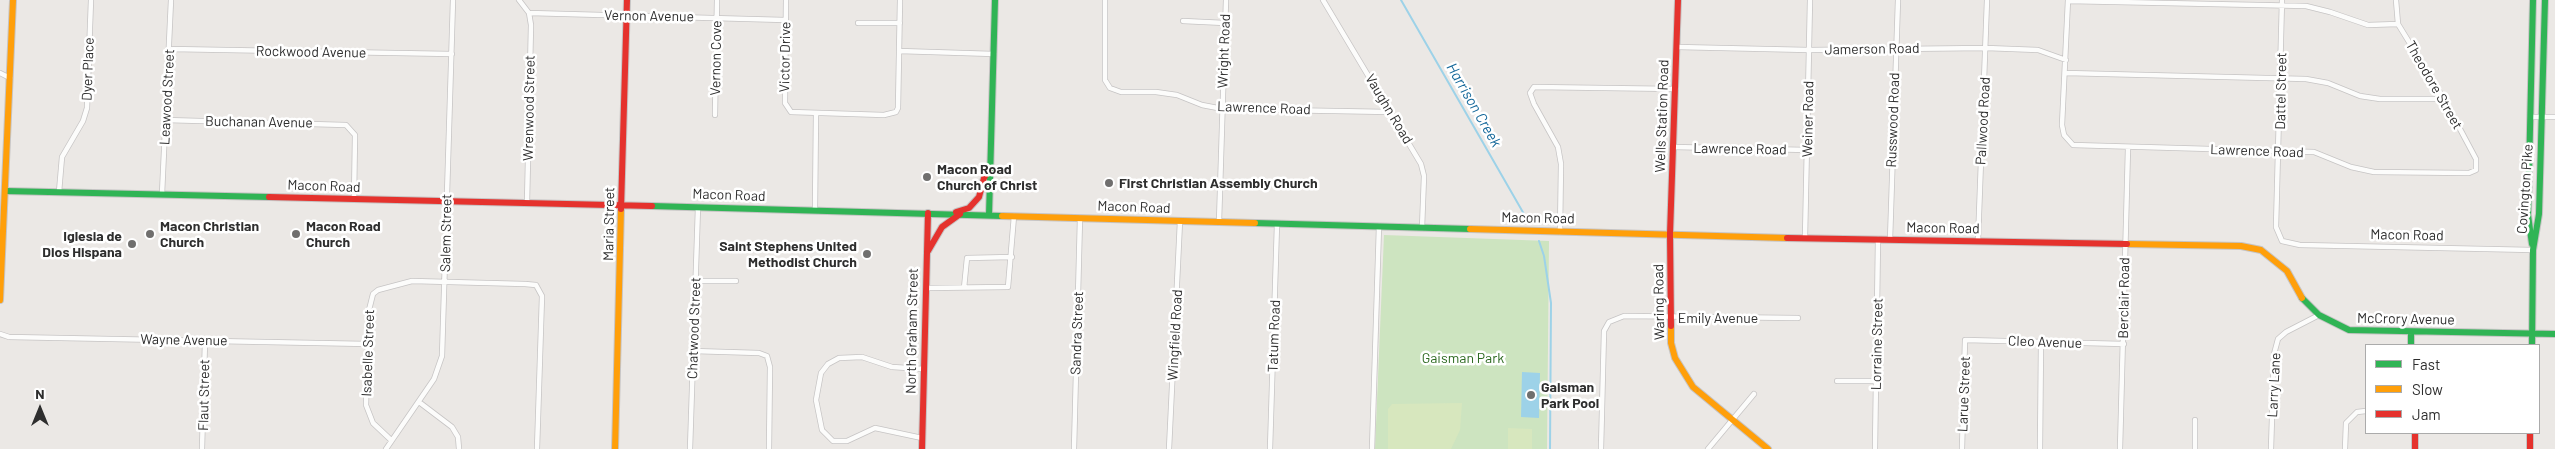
<!DOCTYPE html>
<html>
<head>
<meta charset="utf-8">
<style>
  body { margin:0 }
  #map { position:relative; width:2555px; height:449px; overflow:hidden; background:#ebe8e5; font-family:Barlow,sans-serif }
  canvas { display:block }
  .legend { position:absolute; left:2365px; top:344px; width:175px; height:90px; box-sizing:border-box; background:#fff; border:1px solid #ababab; margin:0; padding:6px 9px; list-style:none; font-size:15px; color:#2e2e2e }
  .legend li { display:flex; align-items:center; gap:10px; height:25px }
  .legend b { width:25px; border:1px solid #ababab }
  .north { position:absolute; left:15px; top:384px; width:50px; height:50px; -webkit-text-stroke:4px #fff; paint-order:stroke; rotate:0deg; font-size:14px; font-weight:700; line-height:20px; text-align:center; color:#2e2e2e }
  .north::after { content:''; display:block; margin:auto; width:18px; height:22px; background:#2e2e2e; clip-path:polygon(50% 0,100% 100%,50% 72%,0 100%) }
</style>
</head>
<body>
<div id="map">
<canvas width="2555" height="449"></canvas>
<ul class="legend">
<li><b style="height:6px;background:#30b455"></b>Fast</li>
<li><b style="height:6px;background:#ff9f0a"></b>Slow</li>
<li><b style="height:6px;background:#e5322d"></b>Jam</li>
</ul>
<div class="north">N</div>
</div>
<script>
const context = document.querySelector('canvas').getContext('2d');
context.lineJoin = 'round';
function fill(path, color) { context.fillStyle = color; context.fill(path, 'evenodd'); }
const toPath = rows => new Path2D(rows.map(r => 'M' + r).join(''));
function strokePath(path, color, width, dash) { context.strokeStyle = color; context.lineWidth = width; context.lineCap = dash ? 'butt' : 'round'; context.setLineDash(dash || []); context.stroke(path); }
function drawText(font, color, halo, rows, align = 'center') {
  context.font = font + ' Barlow,sans-serif'; context.lineWidth = 5; context.setLineDash([]); context.textBaseline = 'middle'; context.strokeStyle = halo; context.fillStyle = color; for (const [text, x, y, turn = 0] of rows) {
    context.save(); context.translate(x, y); context.rotate((+turn || 0) * Math.PI / 180); context.textAlign = isNaN(turn) ? turn : align; if (halo) context.strokeText(text, 0, 0); context.fillText(text, 0, 0); context.restore();
  }
}
fill(toPath([
  [1384,235,1549,241,1547,449,1375,449]
]), '#cde4c0');
fill(toPath([
  [1462,403,1460,430,1451,449,1388,449,1388,409,1392,404],
  [1508,428,1532,429,1532,449,1508,449]
]), '#d7e7be');
fill(toPath([
  [1522,372,1540,373,1539,418,1521,417]
]), '#9dd2e8');
strokePath(toPath([
  [1401,0,1528,221],
  [1539,241,1544,256,1551,303,1550,449]
]), '#9dd2e8', 2);
const street = toPath([
  [519,0,529,13,785,20],
  [786,0,785,103,791,112,884,115,896,112,898,108,900,0],
  [1105,0,1105,80,1110,88,1121,92,1156,92,1177,95,1202,105,1223,109,1390,112],
  [1323,0,1421,164,1424,176,1422,228],
  [2068,0,2062,125,2064,135,2073,145,2314,152,2351,167,2374,172,2469,173,2476,170,2476,159,2444,99,2398,24,2396,0],
  [2282,0,2276,227,2282,241,2300,245,2533,250],
  [2068,1,2306,6,2330,12,2368,25,2398,24],
  [1183,21,1225,23],
  [858,23,900,23],
  [1677,47,1809,50,1986,48,2038,50,2066,60],
  [170,49,452,54],
  [899,51,994,54],
  [0,73,10,78],
  [2066,73,2306,79,2328,83,2360,96,2380,99,2444,99],
  [715,115,717,0],
  [2530,117,2555,117],
  [165,120,346,125,355,135,354,199],
  [1673,147,1808,150],
  [59,192,62,157,83,121,87,108,91,0],
  [162,194,171,0],
  [527,203,531,25,529,13],
  [815,210,816,113],
  [1219,222,1226,0],
  [1560,232,1561,164,1558,147,1534,104,1530,93,1534,87,1676,89],
  [1805,238,1810,0],
  [1890,240,1898,0],
  [1978,241,1987,0],
  [696,281,736,281],
  [926,288,1008,287,1014,216],
  [964,288,967,258,1012,257],
  [0,334,9,337,368,344],
  [693,351,759,353,767,356,770,367,769,449],
  [1837,381,1876,381],
  [419,402,452,427,458,437,459,449],
  [922,438,875,428,847,441,833,441,822,430,816,400,821,373,828,364,839,358,862,357,892,367,924,369],
  [391,440,373,423,366,405,369,310,373,294,378,290,412,281,525,284,536,285,542,296,537,449],
  [202,449,205,341],
  [386,449,434,379,442,356,453,0],
  [690,449,698,207],
  [1074,449,1080,218],
  [1169,449,1180,221],
  [1270,449,1277,224],
  [1372,449,1379,226],
  [1601,449,1604,331,1609,322,1624,316,1798,318],
  [1708,449,1754,394],
  [1875,449,1878,239],
  [1962,449,1965,340,2124,344],
  [2040,449,2041,342],
  [2120,449,2128,148],
  [2195,449,2195,420],
  [2271,449,2274,354,2278,339,2286,332,2319,315],
  [2345,449,2346,423,2357,412,2366,411]
]);
const fast = toPath([
  [5,191,269,197],
  [652,206,1002,216],
  [989,215,995,0],
  [1255,223,1470,229],
  [2532,244,2528,215,2533,0],
  [2302,298,2319,315,2349,330,2555,334],
  [2411,332,2411,345],
  [2532,345,2533,250,2539,214,2545,0]
]);
const slow = toPath([
  [1002,216,1255,223],
  [1470,229,1787,238],
  [2127,244,2241,246,2261,250,2287,271,2302,298],
  [0,300,13,0],
  [1671,326,1671,343,1675,358,1693,387,1768,449],
  [615,449,621,209]
]);
const jam = toPath([
  [269,197,652,206],
  [621,209,627,0],
  [956,212,969,208,979,197,984,178,990,168],
  [1787,238,2127,244],
  [928,251,942,227,960,214],
  [1671,326,1670,234,1678,0],
  [2415,433,2415,449],
  [2530,433,2530,449],
  [922,449,928,213]
]);
strokePath(street, '#c6c4c4', 6);
strokePath(fast, '#c6c4c4', 8);
strokePath(slow, '#c6c4c4', 8);
strokePath(jam, '#c6c4c4', 8);
strokePath(street, '#fcfcfb', 4.5);
strokePath(fast, '#30b455', 6);
strokePath(slow, '#ff9f0a', 6);
strokePath(jam, '#e5322d', 6);
for (const [x, y, r, color] of [
  [927,177,5,"#706f6e"],
  [1109,183,5,"#706f6e"],
  [150,234,5,"#706f6e"],
  [296,234,5,"#706f6e"],
  [132,244,5,"#706f6e"],
  [867,254,5,"#706f6e"],
  [1531,395,5,"#706f6e"]
]) { const dot = new Path2D(); dot.arc(x, y, r, 0, 2 * Math.PI); context.fillStyle = color; context.fill(dot); strokePath(dot, '#fff', 2); }
drawText('14px', '#2e2e2e', '#fff', [
  ["Vernon Avenue",649,16,1],
  ["Jamerson Road",1872,49,-1],
  ["Wright Road",1224,51,-88],
  ["Rockwood Avenue",311,52,1],
  ["Victor Drive",785,57,-89],
  ["Vernon Cove",716,58,-89],
  ["Dyer Place",88,69,-88],
  ["Theodore Street",2434,85,60],
  ["Dattel Street",2281,91,-89],
  ["Leawood Street",167,97,-87],
  ["Wrenwood Street",529,108,-89],
  ["Lawrence Road",1264,108,2],
  ["Vaughn Road",1389,109,59],
  ["Wells Station Road",1662,116,-88],
  ["Weiner Road",1808,119,-89],
  ["Russwood Road",1893,120,-88],
  ["Pallwood Road",1983,121,-87],
  ["Buchanan Avenue",259,122,1],
  ["Lawrence Road",1740,149,1],
  ["Lawrence Road",2257,151,2],
  ["Macon Road",324,186,2],
  ["Covington Pike",2525,189,-86],
  ["Macon Road",729,195,2],
  ["Macon Road",1134,207,2],
  ["Macon Road",1538,218,1],
  ["Maria Street",609,224,-89],
  ["Macon Road",1943,228,1],
  ["Salem Street",446,233,-89],
  ["Macon Road",2407,235,1],
  ["Berclair Road",2124,298,-89],
  ["Waring Road",1659,302,-91],
  ["Emily Avenue",1718,318],
  ["McCrory Avenue",2406,319,1],
  ["Chatwood Street",694,328,-88],
  ["North Graham Street",912,331,-89],
  ["Sandra Street",1077,333,-88],
  ["Wingfield Road",1175,335,-87],
  ["Tatum Road",1274,336,-88],
  ["Wayne Avenue",184,340,1],
  ["Cleo Avenue",2045,342,2],
  ["Lorraine Street",1877,344,-89],
  ["Isabelle Street",368,353,-88],
  ["Larry Lane",2274,385,-87],
  ["Larue Street",1964,394,-88],
  ["Flaut Street",204,395,-89]
]);
drawText('bold 14px', '#2e2e2e', '#fff', [
  ["Macon Road",937,169],
  ["Church of Christ",937,185],
  ["First Christian Assembly Church",1119,183],
  ["Macon Christian",160,226],
  ["Church",160,242],
  ["Macon Road",306,226],
  ["Church",306,242],
  ["Iglesia de",122,236,"right"],
  ["Dios Hispana",122,252,"right"],
  ["Saint Stephens United",857,246,"right"],
  ["Methodist Church",857,262,"right"],
  ["Gaisman",1541,387],
  ["Park Pool",1541,403]
], 'left');
drawText('14px', '#2c6920', '#fff', [
  ["Gaisman Park",1463,358]
]);
drawText('italic 15px', '#15689a', '#fff', [
  ["Harrison Creek",1474,105,60]
]);
</script>
</body>
</html>
